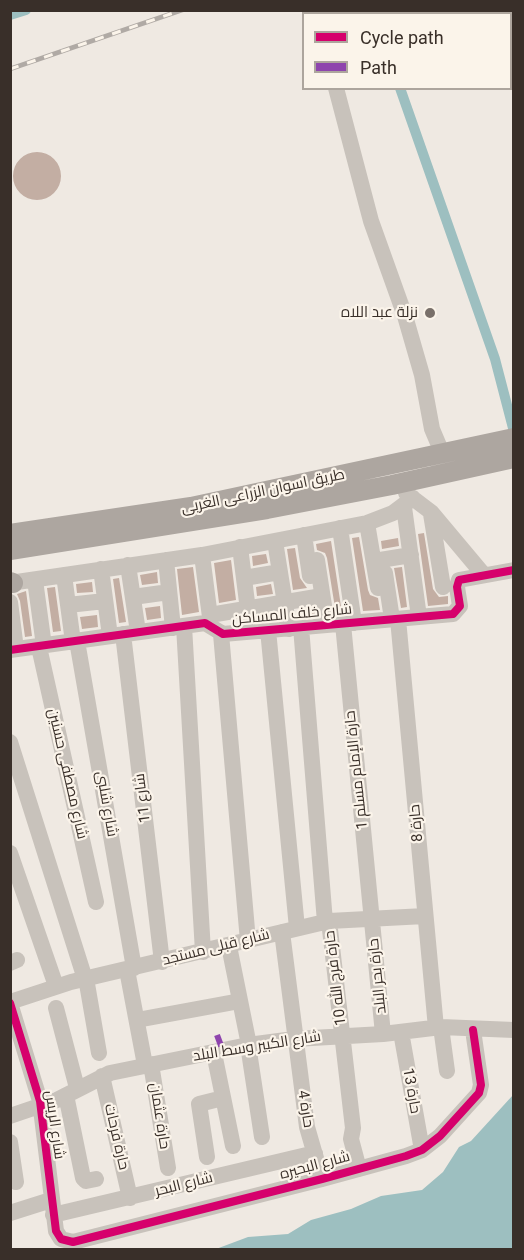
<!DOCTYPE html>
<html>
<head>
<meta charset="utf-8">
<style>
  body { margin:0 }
  #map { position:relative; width:524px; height:1260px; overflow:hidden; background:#efe9e2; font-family:Roboto,sans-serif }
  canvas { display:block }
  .frame { position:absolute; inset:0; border:12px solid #392f29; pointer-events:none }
  .legend { position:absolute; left:302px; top:12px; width:210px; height:78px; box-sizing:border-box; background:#fbf4ea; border:2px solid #ada59d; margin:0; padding:8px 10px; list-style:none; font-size:18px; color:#392f29 }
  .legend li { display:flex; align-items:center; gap:12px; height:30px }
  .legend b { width:30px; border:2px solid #ada59d }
</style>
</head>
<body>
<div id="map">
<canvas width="524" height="1260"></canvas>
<div class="frame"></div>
<ul class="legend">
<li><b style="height:8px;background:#d6006c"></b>Cycle path</li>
<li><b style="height:8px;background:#8e44ad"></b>Path</li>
</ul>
</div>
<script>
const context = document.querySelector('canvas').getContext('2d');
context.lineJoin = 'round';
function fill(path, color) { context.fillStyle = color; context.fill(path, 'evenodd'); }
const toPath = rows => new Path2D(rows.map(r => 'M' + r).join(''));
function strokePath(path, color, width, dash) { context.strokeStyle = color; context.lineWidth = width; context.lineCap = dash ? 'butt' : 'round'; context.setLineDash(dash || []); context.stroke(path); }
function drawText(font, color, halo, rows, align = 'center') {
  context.font = font + ' Roboto,Cairo,sans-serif'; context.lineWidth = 4.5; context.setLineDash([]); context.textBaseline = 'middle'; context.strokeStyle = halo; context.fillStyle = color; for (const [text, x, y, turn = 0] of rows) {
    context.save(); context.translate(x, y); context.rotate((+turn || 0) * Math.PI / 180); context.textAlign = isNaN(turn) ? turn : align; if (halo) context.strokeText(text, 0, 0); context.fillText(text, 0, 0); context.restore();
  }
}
fill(toPath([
  [513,1095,513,1249,216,1249,248,1237,288,1234,311,1220,351,1209,381,1196,422,1190,443,1172,459,1147,471,1141]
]), '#9dbfc0');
strokePath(toPath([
  [372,10,373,14],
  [10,15,26,10],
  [400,88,495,359,514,432]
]), '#9dbfc0', 10);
fill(toPath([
  '13 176a24 24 0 1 1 48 0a24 24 0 1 1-48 0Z',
  [424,533,433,589,439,597,448,596,448,604,428,606,418,534],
  [359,537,368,590,370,595,378,598,380,610,363,611,352,538],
  [398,538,399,546,382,549,381,541],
  [331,541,342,613,336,614,327,558,325,553,317,550,316,544],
  [295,548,300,578,307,588,293,590,287,549],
  [266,554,268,563,253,566,252,556],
  [231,560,236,600,219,603,214,563],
  [193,567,199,612,182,615,177,569],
  [402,567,407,607,401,608,394,568],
  [157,572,158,583,142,585,140,575],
  [119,578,126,622,119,623,113,579],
  [92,582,93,592,77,593,76,584],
  [271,584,273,594,257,596,256,587],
  [55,587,61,631,53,632,47,588],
  [26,591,32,636,25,637,20,601,17,594],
  [160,606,161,618,147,620,145,608],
  [314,608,315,615,298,617,297,611],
  [97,615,98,627,82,629,80,617]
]), '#c3aea3');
strokePath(toPath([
  [318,10,318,14],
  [336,88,371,221,405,316,422,375,432,429,443,455],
  [406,493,431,512,483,574],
  [404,507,419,617],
  [431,514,443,587],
  [367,523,378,588],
  [340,528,354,623],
  [304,535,310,576],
  [275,541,289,629],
  [240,547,249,618],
  [202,555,211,625],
  [166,560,173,628],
  [317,560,327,625],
  [374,561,411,555],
  [128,565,138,632],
  [101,569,110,636],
  [385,573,392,619],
  [64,575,73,642],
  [244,578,280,572],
  [35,580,44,646],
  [10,583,202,555,367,523,393,513,413,498],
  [133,597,169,592],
  [10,602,16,649],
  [68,605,105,601],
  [210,615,322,596],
  [398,619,436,1028],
  [343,624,383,1034],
  [184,626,203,952],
  [301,627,325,922],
  [268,630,297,928],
  [123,634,162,962],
  [221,634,248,941],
  [77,641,134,968],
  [39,647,96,902],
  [10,650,205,623,223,634,453,614,460,606,457,587,459,580,514,570],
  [10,742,85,979],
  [10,853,56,986],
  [329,921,353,1128,351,1139,359,1169],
  [282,932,307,1127,322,1179],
  [229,946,249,1045],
  [10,963,17,960],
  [127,970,145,1065],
  [86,978,99,1053],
  [10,1002,71,982,329,921,425,916],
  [10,1003,40,1101,56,1231,61,1239,73,1242,322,1179,406,1156,422,1150,440,1136,479,1093,481,1085,473,1030],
  [56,1008,77,1088],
  [137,1020,240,1001],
  [441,1027,447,1071],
  [401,1032,422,1150],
  [248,1045,262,1137],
  [214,1053,233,1146],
  [151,1064,168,1168],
  [102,1076,130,1198],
  [66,1095,83,1178,86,1181,96,1179],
  [10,1116,57,1100,110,1073,248,1045,294,1039,383,1034,441,1027,514,1030],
  [10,1142,16,1182],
  [207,1157,199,1104,223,1098],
  [10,1213,51,1200],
  [53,1215,315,1153]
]), '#c8c2bb', 16);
strokePath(toPath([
  [10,534,191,507,514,438],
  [10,550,267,509,392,485,514,458],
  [10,582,13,583]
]), '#ada6a0', 20);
const rail = toPath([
  [10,69,182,10]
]);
strokePath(rail, '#b0aaa5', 5);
strokePath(rail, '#fbf4ea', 3, [9]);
strokePath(toPath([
  [217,1035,223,1051]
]), '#8e44ad', 6, [12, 6]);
strokePath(toPath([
  [10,650,205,623,223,634,453,614,460,606,457,587,459,580,514,570],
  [10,1003,40,1101,56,1231,61,1239,73,1242,322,1179,406,1156,422,1150,440,1136,479,1093,481,1085,473,1030]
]), '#d6006c', 8);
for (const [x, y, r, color] of [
  [430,313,6,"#79706a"]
]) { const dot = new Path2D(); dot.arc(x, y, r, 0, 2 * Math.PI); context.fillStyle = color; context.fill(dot); strokePath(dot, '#fbf4ea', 2); }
drawText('15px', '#392f29', '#fbf4ea', [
  ["نزلة عبد اللاه",418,313]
], 'right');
drawText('15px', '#392f29', '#fbf4ea', [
  ["طريق اسوان الزراعى الغربى",263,492,-12],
  ["شارع خلف المساكن",292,615,-5],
  ["حارة الإمام مسلم 1",357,770,-96],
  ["شارع مصطفى حسنين",67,774,77],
  ["شارع 11",143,798,-97],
  ["شارع شلبى",106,804,80],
  ["حارة 8",417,823,-95],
  ["شارع قبلى مستجد",216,948,-14],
  ["حارة بحر البلد",378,976,-96],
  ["حارة فرج الله 10",336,978,-97],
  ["شارع الكبير وسط البلد",257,1047,-9],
  ["حارة 13",411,1091,80],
  ["حارة 4",305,1109,81],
  ["حارة عثمان",159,1116,81],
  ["شارع الريس",54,1125,82],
  ["حارة فرحات",116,1137,77],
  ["شارع البحيره",315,1166,-15],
  ["شارع البحر",184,1185,-14]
]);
</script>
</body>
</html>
